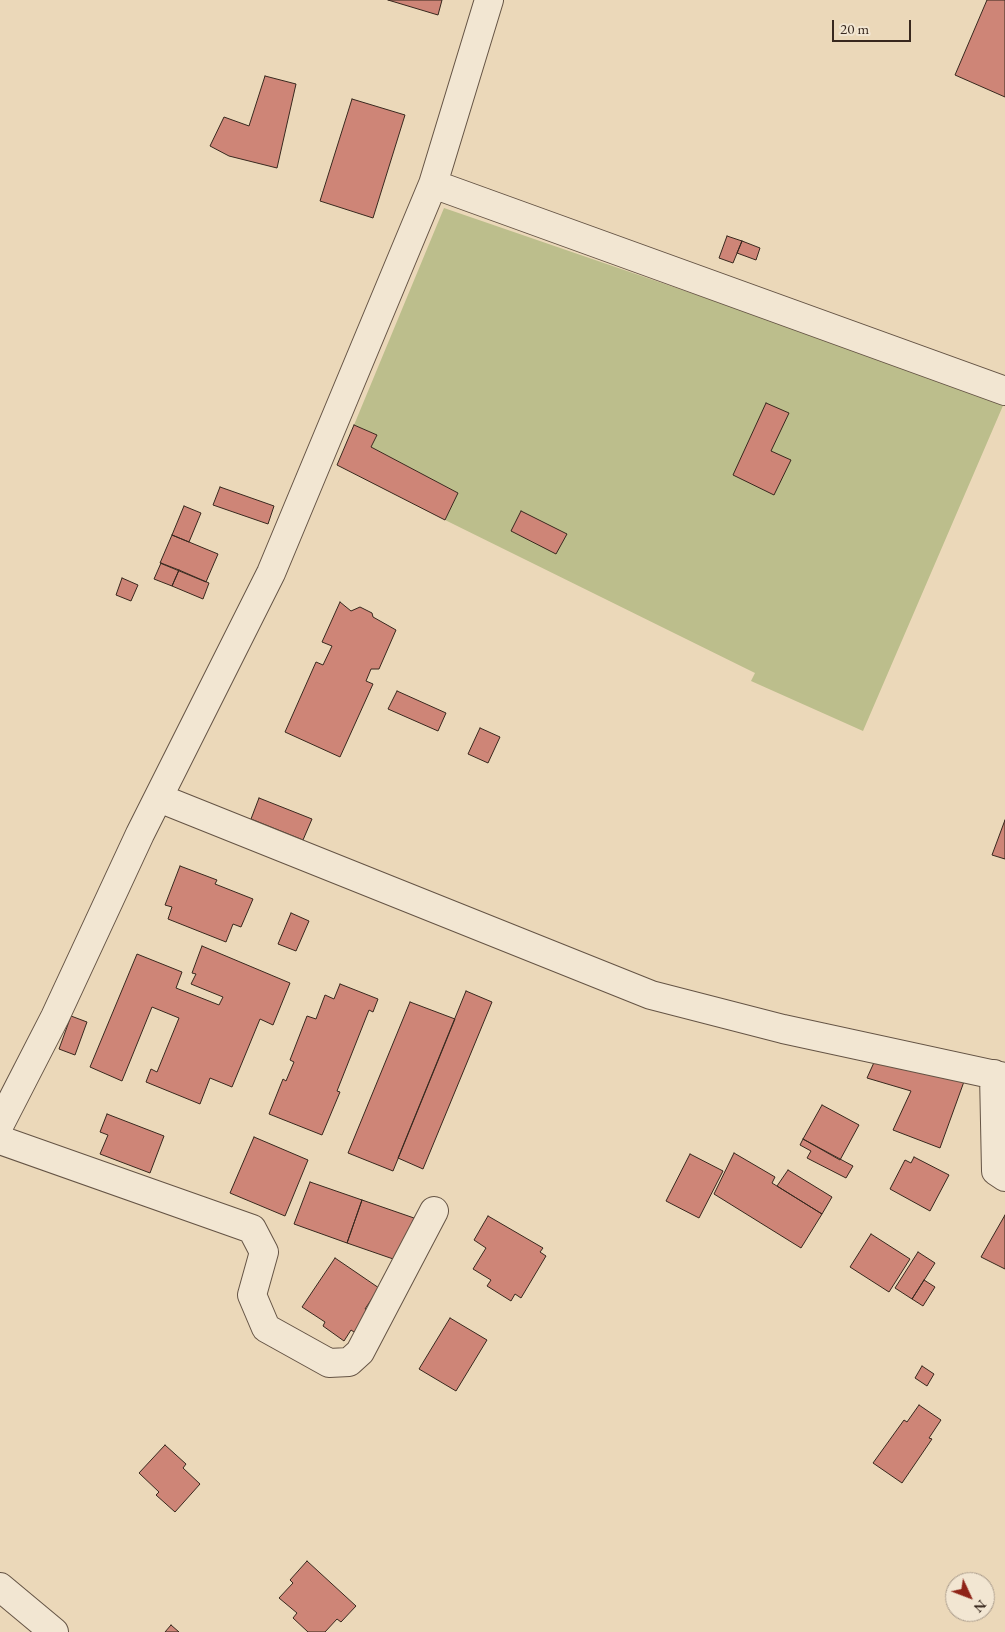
<!DOCTYPE html>
<html>
<head>
<meta charset="utf-8">
<style>
  body { margin:0 }
  #map { position:relative; width:1005px; height:1632px; overflow:hidden; background:#ebd8b9; font-family:"EB Garamond",serif }
  canvas { display:block }
  .north { position:absolute; left:945px; top:1572px; width:50px; height:50px; box-sizing:border-box; background:#f2e6d2; border:1px solid #a89a8a; border-radius:50%; rotate:133deg; font-size:14px; font-weight:700; line-height:20px; text-align:center; color:#38281e }
  .north::after { content:''; display:block; margin:auto; width:18px; height:22px; background:#8f2418; clip-path:polygon(50% 0,100% 100%,50% 72%,0 100%) }
  .scale { position:absolute; left:832px; top:20px; width:79px; height:22px; box-sizing:border-box; border:2px solid #38281e; border-top:0; padding-left:6px; font-size:15px; line-height:18px; white-space:nowrap; color:#38281e; -webkit-text-stroke:4px #f2e6d2; paint-order:stroke }
</style>
</head>
<body>
<div id="map">
<canvas width="1005" height="1632"></canvas>
<div class="north">N</div>
<div class="scale">20 m</div>
</div>
<script>
const context = document.querySelector('canvas').getContext('2d');
context.lineJoin = 'round';
function fill(path, color) { context.fillStyle = color; context.fill(path, 'evenodd'); }
const toPath = rows => new Path2D(rows.map(r => 'M' + r).join(''));
function strokePath(path, color, width, dash) { context.strokeStyle = color; context.lineWidth = width; context.lineCap = dash ? 'butt' : 'round'; context.setLineDash(dash || []); context.stroke(path); }
fill(toPath([
  [444,208,1005,401,863,731,751,681,755,673,445,520,458,493,371,447,377,435,354,425]
]), '#bcbe8c');
const building = toPath([
  [388,0,442,0,438,15,388,0],
  [987,0,1005,0,1005,97,955,75,987,0],
  [265,76,296,84,277,168,229,156,210,146,224,117,249,126,265,76],
  [352,99,405,115,373,218,320,201,352,99],
  [727,236,742,241,733,263,719,258,727,236],
  [742,241,760,248,756,260,737,253,742,241],
  [766,403,789,413,771,451,791,460,774,495,733,475,766,403],
  [354,425,377,435,371,447,458,493,445,520,337,465,354,425],
  [220,487,274,506,268,524,213,505,220,487],
  [184,506,201,513,189,542,172,535,184,506],
  [521,511,567,534,556,554,511,531,521,511],
  [172,535,218,554,206,582,160,563,172,535],
  [161,563,179,570,172,586,154,579,161,563],
  [179,570,209,583,203,599,172,586,179,570],
  [122,578,138,585,131,601,116,595,122,578],
  [340,602,351,611,360,607,372,613,373,617,396,630,379,669,371,669,366,681,373,684,340,757,285,732,316,662,323,665,332,646,322,642,340,602],
  [397,691,446,713,438,731,388,709,397,691],
  [480,728,500,737,488,763,468,754,480,728],
  [259,798,312,819,303,840,251,819,259,798],
  [1005,820,1005,859,992,855,1005,820],
  [180,866,217,880,215,884,253,899,241,927,233,924,226,942,168,919,172,907,165,905,180,866],
  [291,913,309,921,296,951,278,944,291,913],
  [202,946,290,983,273,1025,260,1019,232,1087,210,1078,200,1104,146,1082,151,1069,157,1072,179,1018,152,1007,122,1081,90,1067,137,954,182,972,176,988,219,1005,223,997,191,984,196,974,192,973,202,946],
  [340,984,378,999,373,1012,369,1010,337,1091,340,1092,322,1135,269,1114,283,1079,286,1081,294,1062,290,1060,307,1016,316,1019,325,995,334,999,340,984],
  [466,991,492,1002,423,1169,398,1158,466,991],
  [410,1002,455,1019,393,1171,348,1153,410,1002],
  [71,1016,87,1022,75,1055,59,1049,71,1016],
  [876,1058,966,1076,940,1148,893,1130,911,1091,867,1078,876,1058],
  [822,1105,859,1125,840,1160,803,1139,822,1105],
  [107,1114,164,1136,150,1173,100,1154,108,1135,100,1132,107,1114],
  [254,1137,308,1160,285,1216,230,1193,254,1137],
  [803,1139,853,1166,846,1178,807,1158,811,1151,800,1145,803,1139],
  [734,1153,775,1177,772,1183,822,1214,801,1248,714,1194,734,1153],
  [690,1154,723,1171,699,1218,666,1201,690,1154],
  [914,1157,949,1175,930,1211,890,1189,905,1160,911,1163,914,1157],
  [788,1170,832,1197,822,1214,777,1186,788,1170],
  [310,1182,362,1200,347,1243,294,1224,310,1182],
  [362,1200,414,1218,399,1261,347,1243,362,1200],
  [1005,1215,1005,1269,981,1257,1005,1215],
  [488,1216,543,1248,540,1252,546,1256,521,1298,515,1294,511,1301,487,1286,491,1280,473,1269,486,1248,474,1240,488,1216],
  [871,1234,910,1259,889,1292,850,1267,871,1234],
  [918,1252,935,1263,912,1299,895,1288,918,1252],
  [335,1258,379,1288,365,1309,373,1315,360,1336,351,1330,344,1341,323,1326,325,1322,302,1307,335,1258],
  [924,1280,935,1287,923,1306,912,1299,924,1280],
  [450,1318,487,1340,456,1391,419,1369,450,1318],
  [922,1366,934,1374,927,1386,915,1378,922,1366],
  [919,1405,941,1420,929,1438,932,1439,902,1483,873,1463,904,1420,907,1422,919,1405],
  [165,1445,186,1464,183,1468,200,1484,175,1512,156,1495,159,1492,139,1473,165,1445],
  [307,1561,356,1606,341,1622,337,1619,325,1632,308,1632,293,1618,297,1613,279,1598,293,1583,290,1580,307,1561],
  [171,1625,179,1632,165,1632,171,1625]
]);
fill(building, '#ce8577');
strokePath(building, '#38281e', 1);
const minor = toPath([
  [433,184,1005,391],
  [159,798,651,995,783,1029,1005,1077],
  [994,1074,996,1171,1005,1177],
  [0,1124,55,1017,140,834,271,573,433,184,489,0],
  [0,1140,252,1229,264,1252,252,1295,266,1328,329,1363,349,1362,360,1352,434,1211],
  [0,1587,54,1632]
]);
strokePath(minor, '#655445', 30);
strokePath(minor, '#f2e6d2', 28);
</script>
</body>
</html>
